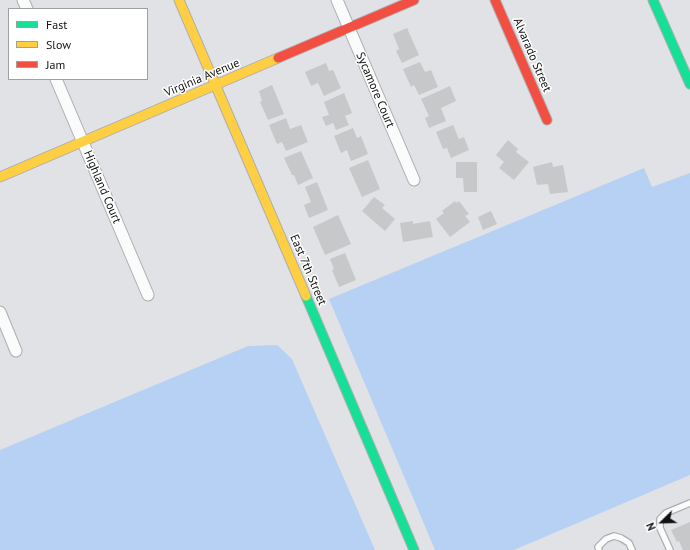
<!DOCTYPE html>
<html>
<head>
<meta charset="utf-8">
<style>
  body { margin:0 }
  #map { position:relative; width:690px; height:550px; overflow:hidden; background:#e1e2e5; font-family:"PT Sans",sans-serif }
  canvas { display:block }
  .legend { position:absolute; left:8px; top:8px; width:140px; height:72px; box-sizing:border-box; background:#fff; border:1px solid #a0a0a1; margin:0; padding:5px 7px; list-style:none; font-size:12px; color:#111113 }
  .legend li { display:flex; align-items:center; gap:8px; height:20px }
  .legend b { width:20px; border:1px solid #a0a0a1 }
  .north { position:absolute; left:642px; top:502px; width:40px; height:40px; -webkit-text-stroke:3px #fff; paint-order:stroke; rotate:247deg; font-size:11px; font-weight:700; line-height:16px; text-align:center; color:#111113 }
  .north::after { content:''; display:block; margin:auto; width:14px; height:18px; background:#111113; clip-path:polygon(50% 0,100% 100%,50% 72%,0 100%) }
</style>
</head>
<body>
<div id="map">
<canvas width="690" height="550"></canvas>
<ul class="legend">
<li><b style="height:5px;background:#16e098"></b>Fast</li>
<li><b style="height:5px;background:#ffcf43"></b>Slow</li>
<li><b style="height:5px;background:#f24e42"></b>Jam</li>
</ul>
<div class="north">N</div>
</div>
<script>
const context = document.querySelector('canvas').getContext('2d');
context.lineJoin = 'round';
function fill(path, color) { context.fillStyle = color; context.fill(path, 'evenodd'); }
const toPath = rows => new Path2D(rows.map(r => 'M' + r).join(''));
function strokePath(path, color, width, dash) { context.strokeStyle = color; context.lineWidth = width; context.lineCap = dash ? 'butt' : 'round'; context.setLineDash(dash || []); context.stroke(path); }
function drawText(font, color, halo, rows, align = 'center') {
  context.font = font + ' "PT Sans",sans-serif'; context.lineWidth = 3; context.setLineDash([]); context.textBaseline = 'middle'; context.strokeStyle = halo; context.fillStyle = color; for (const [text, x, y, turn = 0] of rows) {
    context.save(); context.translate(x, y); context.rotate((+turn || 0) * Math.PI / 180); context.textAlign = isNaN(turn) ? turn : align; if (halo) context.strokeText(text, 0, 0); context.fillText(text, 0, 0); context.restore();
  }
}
fill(toPath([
  [644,168,652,187,690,173,690,475,514,550,435,550,329,299],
  [277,345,292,359,375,550,0,550,0,450,248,346]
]), '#b7d1f5');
fill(toPath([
  [407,28,419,55,402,63,396,51,399,49,393,34],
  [420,62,425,72,431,70,438,87,419,95,414,85,411,87,403,69],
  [326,63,329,71,333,70,341,88,324,96,318,83,311,86,305,72],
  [272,85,284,114,268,120,260,102,262,101,259,91],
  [450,86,456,101,441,108,446,121,429,128,425,118,429,116,421,99],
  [344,93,352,113,345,116,349,125,336,130,333,123,326,126,322,117,329,115,324,102],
  [286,118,290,129,301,125,308,142,286,151,282,142,277,144,269,125],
  [453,125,459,139,464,137,469,150,451,158,447,148,443,149,436,132],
  [353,128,357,138,361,136,368,154,351,161,347,150,341,153,334,136],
  [508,140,518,149,516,152,529,162,514,180,499,168,504,162,496,155],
  [301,151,313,178,298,185,294,175,292,175,284,158],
  [368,160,380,189,362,197,349,168],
  [456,162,477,162,477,192,464,192,463,178,456,178],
  [552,162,553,167,563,165,568,192,550,194,548,184,537,185,533,167],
  [317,182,328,210,309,218,304,205,311,202,305,187],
  [374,197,385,205,382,208,395,219,385,231,362,211],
  [455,201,456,203,459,201,469,214,465,216,470,222,450,237,436,219,444,213,442,211],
  [491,211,497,224,483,230,478,217],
  [338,215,351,244,325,255,313,227],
  [413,221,413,224,430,221,433,237,403,242,400,223],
  [345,253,356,280,339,287,332,270,334,269,330,259],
  [690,522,690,550,683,550,679,541,677,542,671,530]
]), '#c7c8ca');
const lane = toPath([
  [599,550,598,547,606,539,614,536,621,538,629,543,632,550],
  [670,550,660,528,660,519,666,513,690,503]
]);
const street = toPath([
  [23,0,27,9],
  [337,0,414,180],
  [56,79,148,295],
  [0,312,16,351]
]);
const fast = toPath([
  [653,0,690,84],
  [306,296,414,550]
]);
const slow = toPath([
  [179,0,306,296],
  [0,177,278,58]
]);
const jam = toPath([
  [495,0,547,120],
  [278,58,414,0]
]);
strokePath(lane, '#adaeb0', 8);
strokePath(street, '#adaeb0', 13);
strokePath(fast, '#adaeb0', 11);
strokePath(slow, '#adaeb0', 11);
strokePath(jam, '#adaeb0', 11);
strokePath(lane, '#fafbfb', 5.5);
strokePath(street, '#fafbfb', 11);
strokePath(fast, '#16e098', 9);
strokePath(slow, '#ffcf43', 9);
strokePath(jam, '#f24e42', 9);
drawText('12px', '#111113', '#fff', [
  ["Alvarado Street",532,55,67],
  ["Virginia Avenue",202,78,-23],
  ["Sycamore Court",375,90,67],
  ["Highland Court",102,187,67],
  ["East 7th Street",308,270,67]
]);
</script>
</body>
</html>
